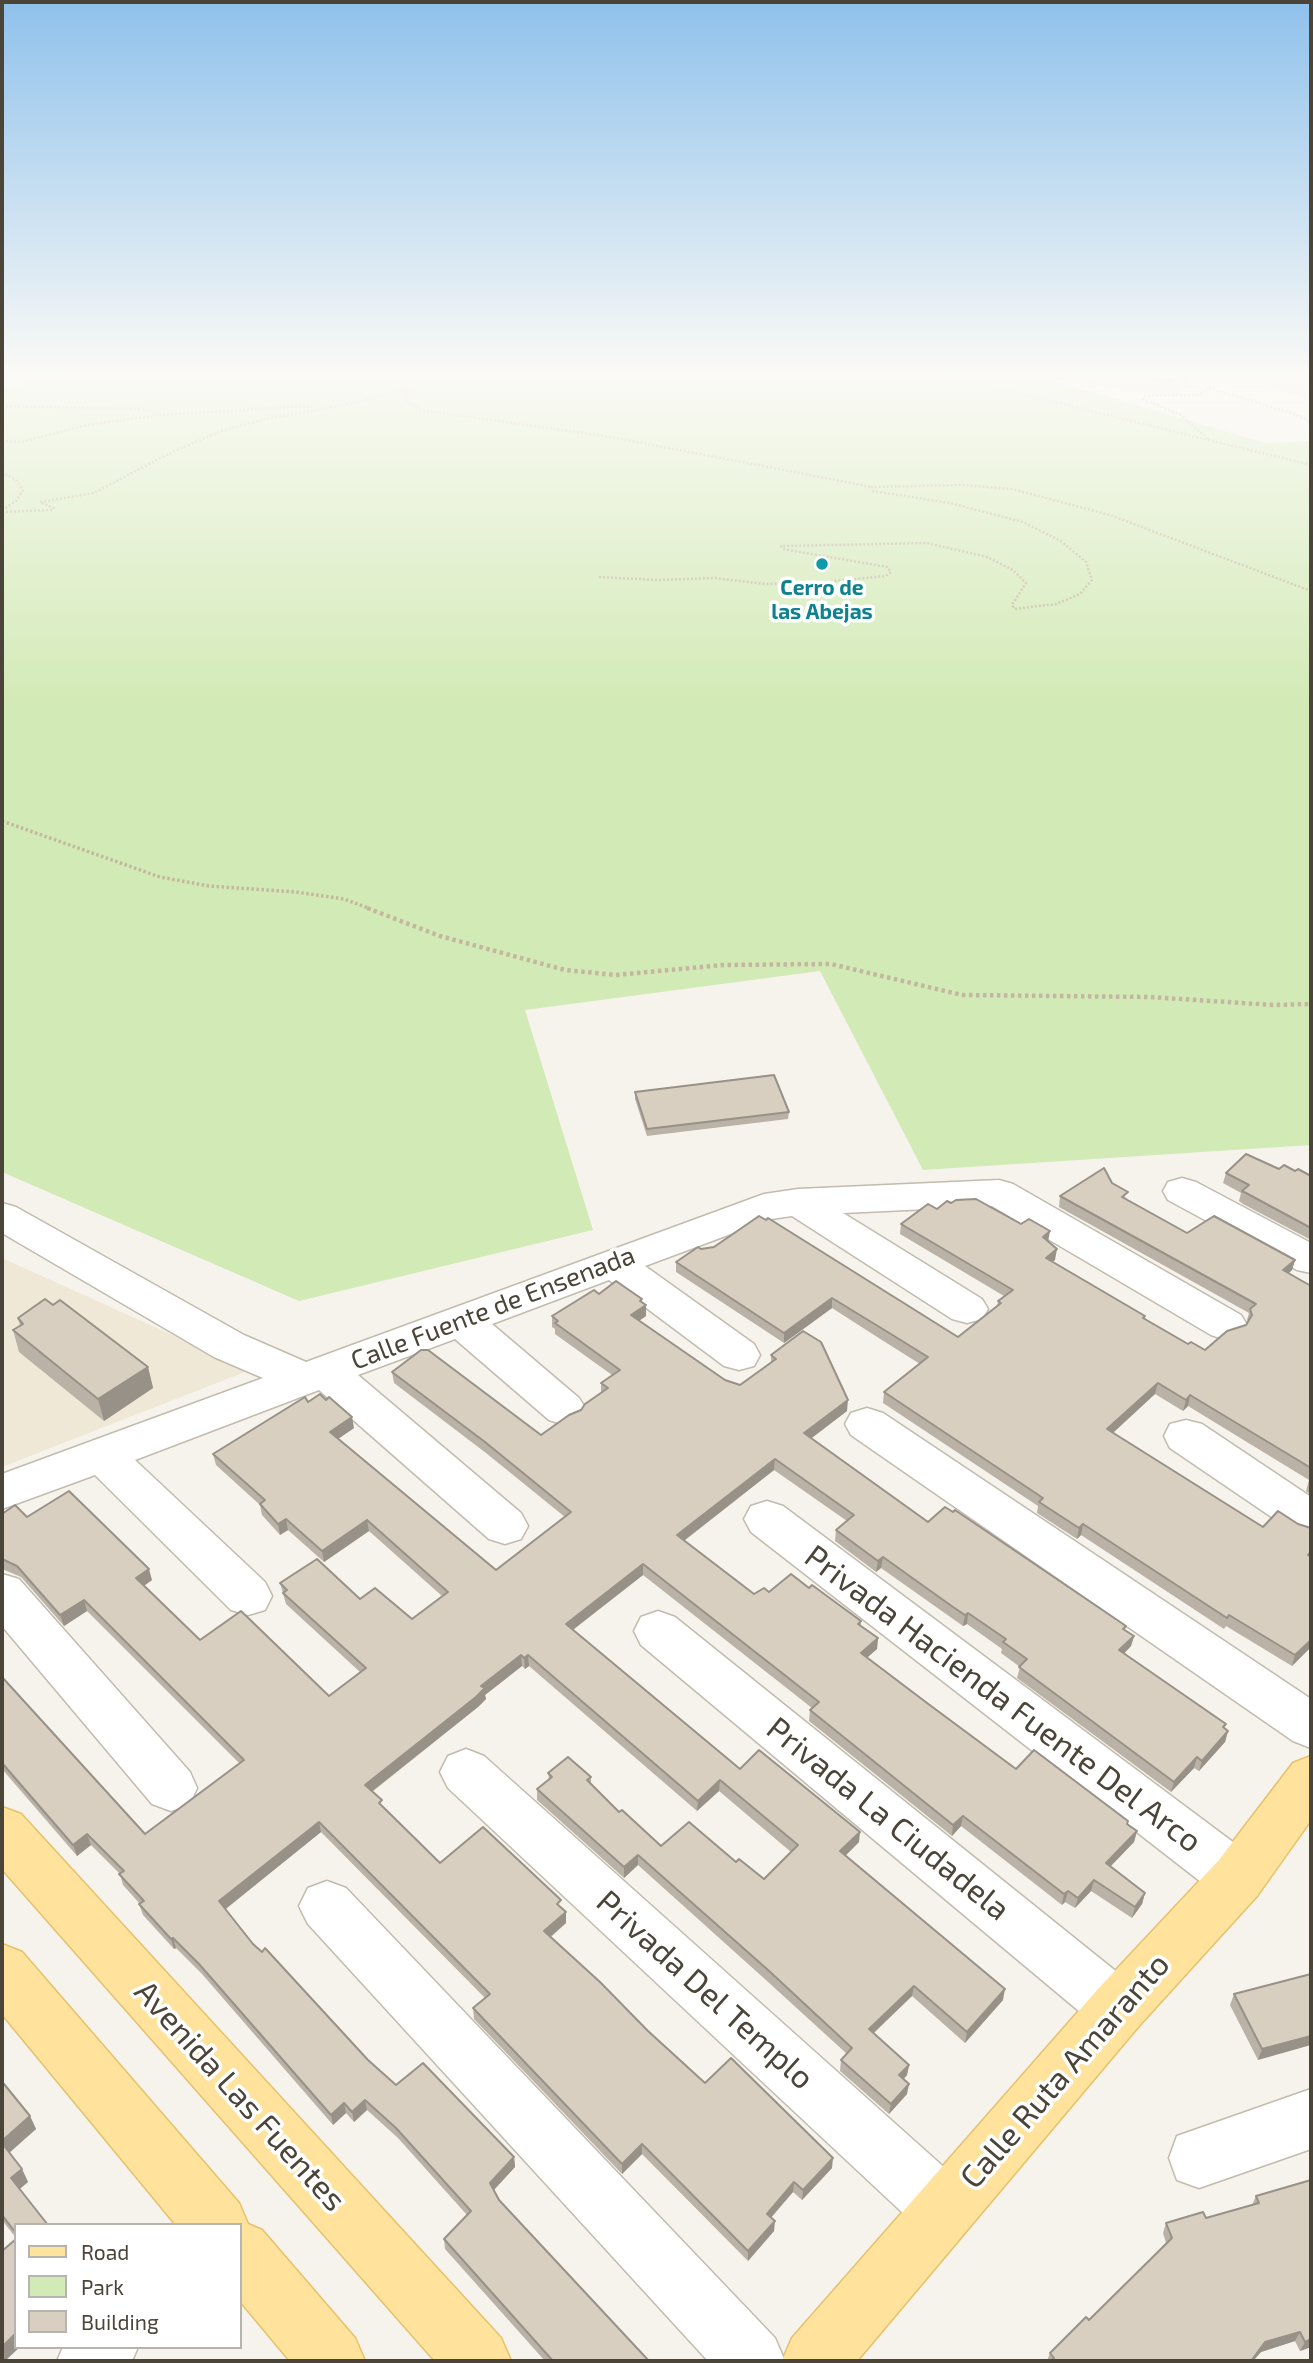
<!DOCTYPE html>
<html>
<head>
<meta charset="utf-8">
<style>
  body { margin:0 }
  #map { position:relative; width:1313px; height:2363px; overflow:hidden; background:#f6f3ec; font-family:"Exo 2",sans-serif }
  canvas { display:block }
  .frame { position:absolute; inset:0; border:4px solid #4b4439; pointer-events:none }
  .legend { position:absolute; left:14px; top:2223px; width:228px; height:126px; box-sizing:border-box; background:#fff; border:2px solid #b7b4b0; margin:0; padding:9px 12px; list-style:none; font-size:21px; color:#4b4439 }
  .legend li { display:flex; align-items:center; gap:14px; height:35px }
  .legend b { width:35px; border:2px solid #b7b4b0 }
</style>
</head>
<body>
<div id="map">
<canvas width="1313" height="2363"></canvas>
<div class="frame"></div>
<ul class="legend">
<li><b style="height:9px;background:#ffe39c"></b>Road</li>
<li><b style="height:19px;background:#d2eab5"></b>Park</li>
<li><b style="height:19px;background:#d8cfc1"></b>Building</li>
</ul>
</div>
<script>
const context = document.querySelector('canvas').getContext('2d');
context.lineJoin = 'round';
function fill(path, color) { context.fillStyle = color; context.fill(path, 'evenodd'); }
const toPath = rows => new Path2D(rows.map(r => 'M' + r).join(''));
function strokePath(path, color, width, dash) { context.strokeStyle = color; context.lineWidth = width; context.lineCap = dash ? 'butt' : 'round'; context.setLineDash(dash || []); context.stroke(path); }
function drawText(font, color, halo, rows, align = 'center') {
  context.font = font + ' "Exo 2",sans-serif'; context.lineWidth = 7; context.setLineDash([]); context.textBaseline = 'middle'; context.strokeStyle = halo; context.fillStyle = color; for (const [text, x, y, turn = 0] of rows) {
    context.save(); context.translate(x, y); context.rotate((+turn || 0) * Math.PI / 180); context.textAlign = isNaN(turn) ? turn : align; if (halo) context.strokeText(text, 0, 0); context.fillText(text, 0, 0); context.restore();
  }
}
fill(toPath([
  [1051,378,1190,378,1177,398]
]), '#eae5da');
fill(toPath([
  [1249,378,1311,378,1311,401]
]), '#e6e2dd');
fill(toPath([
  [2,1258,250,1370,2,1467]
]), '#efe8d6');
fill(toPath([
  [68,378,1045,378,1265,443,1311,441,1311,1145,923,1170,820,971,525,1010,593,1230,299,1301,2,1172,2,386]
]), '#d2eab5');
const minor = toPath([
  [1182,1178,1196,1182,1311,1243,1311,1273,1297,1270,1168,1200,1163,1191,1168,1182,1182,1178],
  [999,1180,1013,1184,1241,1315,1247,1325,1241,1335,1226,1340,1211,1335,992,1206,843,1213,982,1299,988,1309,982,1319,967,1323,952,1319,792,1216,771,1219,645,1266,754,1344,760,1355,754,1366,739,1370,724,1366,609,1280,492,1324,579,1398,586,1409,579,1420,564,1425,549,1420,455,1339,358,1375,521,1513,528,1526,521,1539,505,1544,489,1539,319,1390,135,1460,265,1582,272,1596,265,1610,248,1615,231,1610,95,1475,2,1509,2,1474,263,1378,214,1357,2,1233,2,1203,16,1207,244,1335,306,1362,764,1194,798,1189,999,1180],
  [867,1408,883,1413,1311,1699,1311,1748,1293,1741,851,1435,845,1424,851,1413,867,1408],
  [1186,1420,1202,1424,1311,1497,1311,1538,1295,1533,1170,1448,1164,1436,1170,1424,1186,1420],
  [767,1501,783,1506,1257,1860,1265,1878,1257,1896,1238,1903,1219,1896,751,1532,744,1519,751,1506,767,1501],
  [2,1574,19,1579,190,1772,197,1788,190,1804,171,1811,152,1804,2,1626,2,1574],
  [658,1611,675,1617,1138,1989,1147,2008,1138,2027,1118,2036,1098,2027,641,1645,634,1631,641,1617,658,1611],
  [466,1749,484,1756,965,2186,974,2208,965,2230,943,2239,921,2230,448,1788,440,1772,448,1756,466,1749],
  [327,1881,346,1888,775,2338,785,2361,708,2361,308,1924,299,1906,308,1888,327,1881],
  [1311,2089,1311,2149,1199,2188,1177,2180,1169,2158,1177,2136,1311,2089],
  [63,2347,138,2347,132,2361,57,2361,63,2347]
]);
const major = toPath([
  [1311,1756,1311,1820,1257,1896,1138,2027,857,2361,782,2361,792,2338,1098,1989,1219,1860,1293,1763,1311,1756],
  [2,1807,21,1814,501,2338,511,2361,435,2361,2,1869,2,1807],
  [2,1944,22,1952,239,2203,248,2224,262,2230,355,2338,365,2361,290,2361,240,2301,240,2225,176,2225,2,2014,2,1944]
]);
strokePath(minor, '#c2bbae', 3);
strokePath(major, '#e6c16a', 3);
strokePath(toPath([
  [418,378,406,388,406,401,421,410,611,437,872,487],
  [812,378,848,387,867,388,927,378],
  [939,378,992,387,1311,465],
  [1209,388,1294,414,1311,422],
  [2,406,145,409,159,414],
  [1208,439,1181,415,1143,399,1145,396,1198,395,1209,388,1214,378],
  [2,441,22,442,87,425,159,415,304,406,312,408],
  [2,472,17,481,23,490,16,501,2,510],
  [2,512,51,510,54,508,40,502,94,493,166,455,221,431,266,419,354,403,452,378],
  [599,577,659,580,715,578,765,584,814,583,886,576,891,572,887,567,783,549,781,546,927,543,987,557,1013,570,1026,583,1012,605,1015,609,1056,604,1080,594,1092,580,1086,562,1061,541,1023,522,950,503,873,491,872,487,962,485,1012,489,1110,515,1311,591]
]), '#c4b79f', 2.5, [2, 2]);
strokePath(toPath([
  [2,821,160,877,209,886,296,892,344,899,371,909]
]), '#c4b79f', 3.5, [2.5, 2.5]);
strokePath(toPath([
  [367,908,440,936,565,970,616,975,723,965,831,964,962,995,1150,997,1273,1005,1311,1004]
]), '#c4b79f', 4.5, [3.5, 3.5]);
fill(minor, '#fff');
fill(major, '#ffe39c');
fill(toPath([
  [1133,378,1176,378,1171,383],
  [635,1092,789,1112,788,1119,647,1136,635,1099],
  [1279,1169,1295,1171,1311,1176,1311,1240,1243,1204,1239,1201,1241,1193,1223,1183,1226,1173],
  [1112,1183,1127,1199,1187,1233,1295,1260,1292,1270,1289,1273,1311,1286,1311,1495,1306,1491,1309,1480,1188,1406,1183,1411,1155,1394,1113,1433,1263,1527,1298,1524,1311,1528,1311,1647,1292,1666,1226,1626,1224,1629,1081,1535,1077,1539,1037,1513,1038,1506,883,1403,884,1392,920,1364,885,1342,832,1308,784,1343,676,1272,676,1262,701,1249,958,1337,997,1307,998,1301,1004,1296,900,1234,901,1224,937,1209,1048,1241,1055,1260,1052,1262,1145,1316,1145,1319,1188,1344,1205,1350,1246,1325,1248,1322,1247,1320,1249,1313,1059,1207,1060,1196],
  [599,1294,642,1302,646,1305,646,1316,639,1321,725,1380,740,1385,771,1362,771,1355,847,1411,811,1438,928,1522,1126,1626,1125,1630,1134,1636,1131,1646,1124,1653,1226,1724,1224,1728,1228,1731,1225,1742,1199,1771,1194,1768,1171,1792,1017,1678,1020,1667,1001,1653,1002,1649,967,1624,963,1626,881,1568,876,1572,835,1541,836,1530,847,1521,774,1470,684,1541,754,1594,809,1588,861,1621,861,1626,878,1638,877,1649,867,1657,1016,1769,1127,1824,1137,1831,1134,1842,1110,1867,1145,1893,1142,1904,1132,1918,1091,1891,1075,1908,1065,1902,1062,1905,961,1826,952,1836,809,1721,810,1710,812,1708,643,1575,573,1630,740,1769,859,1842,845,1856,1003,2000,965,2043,912,1996,874,2033,909,2065,907,2075,904,2079,907,2094,889,2114,840,2071,841,2060,847,2054,767,1981,638,1865,624,1878,537,1800,537,1789,549,1779,548,1773,591,1777,591,1784,619,1812,661,1846,736,1862,764,1879,791,1852,719,1791,697,1811,529,1666,525,1669,522,1666,485,1695,486,1699,478,1707,372,1792,383,1807,440,1863,562,1908,566,1923,551,1937,648,2031,705,2083,832,2168,802,2200,793,2192,771,2218,774,2231,748,2261,642,2154,622,2174,474,2019,473,2008,485,1998,321,1832,225,1909,253,1944,368,2060,396,2085,514,2157,515,2167,494,2190,499,2200,649,2361,545,2361,445,2249,444,2239,467,2215,398,2138,367,2110,354,2122,346,2113,333,2125,202,1974,176,1948,174,1949,143,1915,139,1904,140,1904,123,1885,120,1874,91,1845,77,1856,2,1769,2,1677,145,1834,240,1764,87,1611,64,1626,21,1577,2,1569,2,1514,27,1517,152,1580,144,1586,200,1640,329,1696,360,1672,286,1604,280,1583,360,1599,412,1619,442,1596,369,1531,324,1562,288,1530,280,1535,262,1515,260,1505,216,1465,213,1454,308,1402,354,1428,338,1439,496,1570,565,1517,486,1453,394,1383,392,1372,541,1435,581,1410,601,1393,601,1383,612,1375,555,1334,555,1329,552,1327,552,1316],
  [18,1318,148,1367,153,1388,104,1421,19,1352,13,1330,20,1326],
  [1311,1974,1258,2060,1230,2005,1234,1994],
  [2,2086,30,2116,36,2129,9,2152,22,2169,28,2182,20,2189,16,2225,16,2238,2,2220],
  [1311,2180,1311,2347,1300,2351,1295,2341,1261,2352,1253,2361,1047,2361,1050,2353,1089,2320,1166,2243,1163,2233,1166,2223,1206,2218,1252,2205,1256,2196]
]), '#bab2a6');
fill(toPath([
  [1050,1231,1048,1242,1043,1237],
  [1057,1249,1055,1260,1044,1269,1046,1258],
  [1295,1260,1292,1270,1280,1281,1283,1270],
  [832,1298,832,1308,784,1343,784,1333],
  [642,1299,642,1308,646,1305,646,1316,631,1326,631,1315],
  [148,1367,153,1388,104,1421,98,1399],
  [1158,1383,1155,1394,1105,1440,1107,1429],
  [1190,1395,1188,1406,1183,1411,1186,1400],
  [848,1400,847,1411,804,1444,804,1433],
  [352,1417,354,1428,332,1443,330,1432],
  [775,1459,774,1470,677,1546,677,1535],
  [286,1519,288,1530,280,1535,278,1524],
  [367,1520,369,1531,324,1562,322,1551],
  [1083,1524,1081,1535,1077,1539,1079,1528],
  [883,1557,881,1568,876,1572,878,1561],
  [643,1564,643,1575,566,1635,566,1624],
  [149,1569,152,1580,139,1589,136,1578],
  [84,1600,87,1611,64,1626,60,1615],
  [968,1613,967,1624,963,1626,965,1615],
  [1134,1636,1131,1646,1117,1661,1119,1650],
  [878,1638,877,1649,860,1664,861,1653],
  [1311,1640,1311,1647,1292,1666,1295,1655],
  [521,1655,522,1666,485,1695,486,1699,478,1707,366,1796,365,1785,481,1686],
  [528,1655,529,1666,525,1669,524,1658],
  [1228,1731,1225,1742,1199,1771,1202,1761],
  [1197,1757,1194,1768,1171,1792,1174,1782],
  [720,1780,719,1791,697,1811,698,1801],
  [963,1816,961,1826,952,1836,953,1825],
  [319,1822,321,1832,222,1912,219,1901],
  [1137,1831,1134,1842,1103,1874,1106,1863],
  [860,1832,859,1842,839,1862,840,1851],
  [87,1834,91,1845,77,1856,73,1845],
  [638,1855,638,1865,624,1878,624,1867],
  [1094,1880,1091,1891,1075,1908,1078,1898],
  [1068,1891,1065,1902,1062,1905,1064,1894],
  [1145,1893,1142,1904,1132,1918,1135,1907],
  [566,1912,566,1923,545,1941,544,1931],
  [173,1938,176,1948,174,1949,171,1939],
  [914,1986,912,1996,867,2039,869,2029],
  [1005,1989,1003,2000,965,2043,967,2032],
  [1311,2036,1311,2045,1258,2060,1262,2049],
  [909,2065,907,2075,898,2085,899,2075],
  [909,2084,907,2094,889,2114,891,2104],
  [365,2100,367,2110,354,2122,352,2112],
  [344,2103,346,2113,333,2125,331,2115],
  [30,2116,36,2129,7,2155,2,2144,2,2141],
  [642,2144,642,2154,622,2174,622,2164],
  [514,2157,515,2167,491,2193,490,2183],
  [833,2158,832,2168,802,2200,803,2190],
  [22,2169,28,2182,17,2191,11,2178],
  [794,2182,793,2192,766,2223,767,2214],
  [775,2221,774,2231,748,2261,748,2251],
  [1300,2332,1295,2341,1261,2352,1253,2361,1251,2361,1265,2342],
  [16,2333,16,2347,20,2347,5,2361,2,2361,2,2347],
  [1311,2339,1311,2347,1300,2351,1305,2342]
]), '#979187');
const building = toPath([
  [774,1075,789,1112,647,1129,635,1092,774,1075],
  [1246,1154,1279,1169,1284,1165,1295,1171,1298,1169,1311,1176,1311,1228,1246,1193,1242,1191,1249,1185,1226,1173,1246,1154],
  [1104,1168,1112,1183,1128,1192,1122,1197,1187,1233,1214,1216,1295,1260,1283,1270,1311,1286,1311,1468,1190,1395,1186,1400,1158,1383,1107,1429,1263,1527,1278,1511,1298,1524,1311,1528,1311,1551,1308,1555,1311,1557,1311,1640,1295,1655,1229,1615,1227,1618,1083,1524,1079,1528,1039,1502,1043,1498,884,1392,928,1357,886,1331,832,1298,784,1333,676,1262,698,1247,701,1249,714,1247,759,1216,766,1220,768,1218,958,1337,1001,1303,998,1301,1013,1290,901,1224,928,1204,937,1209,947,1201,951,1203,956,1200,976,1199,1021,1224,1029,1219,1050,1231,1043,1237,1057,1249,1046,1258,1145,1316,1143,1318,1188,1344,1191,1342,1205,1350,1227,1331,1246,1325,1252,1315,1250,1309,1256,1304,1060,1196,1104,1168],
  [616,1281,642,1299,640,1301,646,1305,631,1315,725,1380,740,1385,776,1359,771,1355,803,1331,821,1342,848,1400,804,1433,928,1522,945,1507,953,1512,955,1510,1126,1626,1123,1629,1134,1636,1119,1650,1226,1724,1223,1727,1228,1731,1202,1761,1197,1757,1174,1782,1019,1667,1027,1659,1003,1642,1006,1639,968,1613,965,1615,953,1607,883,1557,878,1561,836,1530,854,1515,775,1459,677,1535,754,1594,764,1588,769,1592,791,1574,809,1588,812,1585,861,1621,858,1624,878,1638,861,1653,927,1703,1016,1769,1034,1750,1128,1821,1127,1824,1137,1831,1106,1863,1145,1893,1135,1907,1094,1880,1078,1898,1068,1891,1064,1894,963,1816,953,1825,810,1710,819,1702,643,1564,566,1624,740,1769,759,1750,860,1832,840,1851,1005,1989,967,2032,914,1986,869,2029,909,2065,899,2075,909,2084,891,2104,841,2060,852,2048,768,1970,638,1855,624,1867,537,1789,552,1777,548,1773,568,1757,591,1777,587,1780,619,1812,622,1810,661,1846,689,1822,736,1862,739,1859,764,1879,798,1845,720,1780,698,1801,528,1655,524,1658,521,1655,481,1686,485,1688,476,1697,365,1785,382,1800,379,1803,440,1863,483,1827,561,1900,557,1904,566,1912,544,1931,600,1982,648,2031,705,2083,731,2058,833,2158,803,2190,794,2182,767,2214,775,2221,748,2251,642,2144,622,2164,473,2008,490,1994,319,1822,219,1901,253,1944,262,1952,265,1948,368,2060,396,2085,423,2063,514,2157,490,2183,499,2200,649,2361,553,2361,444,2239,471,2211,396,2128,365,2100,352,2112,344,2103,331,2115,199,1964,173,1938,171,1939,139,1904,144,1901,119,1874,124,1871,87,1834,73,1845,2,1763,2,1677,145,1834,244,1760,84,1600,60,1615,17,1566,2,1559,2,1514,15,1505,27,1517,69,1491,149,1569,136,1578,200,1640,241,1611,329,1696,366,1668,283,1593,287,1590,280,1583,317,1559,360,1599,375,1588,412,1619,448,1592,367,1520,322,1551,286,1519,278,1524,260,1504,265,1500,213,1454,305,1397,308,1402,320,1394,326,1400,329,1397,352,1417,330,1432,496,1570,571,1512,485,1442,392,1372,421,1350,428,1350,541,1435,569,1415,581,1410,585,1404,608,1388,601,1383,620,1370,555,1323,558,1321,552,1316,594,1290,599,1294,616,1281],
  [45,1299,53,1305,60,1300,148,1367,98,1399,13,1330,23,1324,18,1318,45,1299],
  [1311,1974,1311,2036,1262,2049,1234,1994,1311,1974],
  [4,2084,30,2116,2,2141,2,2086,4,2084],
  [2,2143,22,2169,11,2178,48,2225,16,2225,16,2233,2,2215,2,2143],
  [1311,2180,1311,2339,1305,2342,1300,2332,1265,2342,1251,2361,1051,2361,1054,2358,1050,2353,1086,2317,1089,2320,1172,2238,1166,2223,1203,2212,1206,2218,1259,2203,1256,2196,1311,2180],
  [16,2239,16,2333,2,2347,2,2251,16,2239]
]);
fill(building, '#d8cfc1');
strokePath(building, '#979187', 2);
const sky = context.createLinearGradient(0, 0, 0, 709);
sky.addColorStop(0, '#8fc1ec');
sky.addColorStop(0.53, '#fbfaf6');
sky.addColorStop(1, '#fbfaf600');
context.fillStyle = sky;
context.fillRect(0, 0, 1313, 709);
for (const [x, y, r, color] of [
  [822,564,7,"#0f9aa8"]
]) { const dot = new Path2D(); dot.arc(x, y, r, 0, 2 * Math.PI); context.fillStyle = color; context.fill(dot); strokePath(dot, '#fff', 2.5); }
drawText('bold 21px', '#0d838f', '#fff', [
  ["Cerro de",822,588],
  ["las Abejas",822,612]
]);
drawText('26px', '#4b4439', '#fff', [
  ["Calle Fuente de Ensenada",493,1308,-21]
]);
drawText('32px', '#4b4439', '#fff', [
  ["Privada Hacienda Fuente Del Arco",1003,1699,37],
  ["Privada La Ciudadela",888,1819,39],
  ["Privada Del Templo",705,1990,42],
  ["Calle Ruta Amaranto",1065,2071,-49],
  ["Avenida Las Fuentes",240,2096,48]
]);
</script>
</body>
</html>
